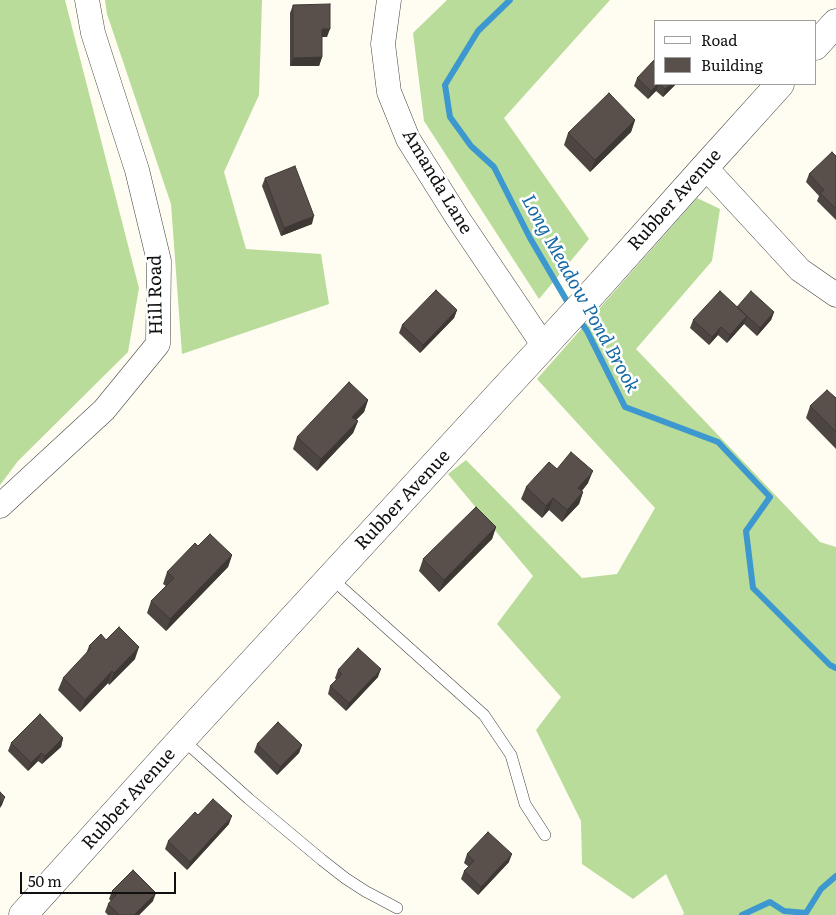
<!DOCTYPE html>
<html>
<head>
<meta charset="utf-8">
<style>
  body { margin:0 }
  #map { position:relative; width:836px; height:915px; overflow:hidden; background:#fffcf2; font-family:Literata,serif }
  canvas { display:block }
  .legend { position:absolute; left:654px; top:20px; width:162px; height:65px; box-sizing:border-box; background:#fff; border:1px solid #9f9f9f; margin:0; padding:6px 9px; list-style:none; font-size:15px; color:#101010 }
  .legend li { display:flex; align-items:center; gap:10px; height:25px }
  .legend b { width:25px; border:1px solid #9f9f9f }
  .scale { position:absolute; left:20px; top:872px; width:156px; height:22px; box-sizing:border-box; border:2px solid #101010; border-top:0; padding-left:6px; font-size:15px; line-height:18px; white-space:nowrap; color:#101010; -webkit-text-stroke:4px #fff; paint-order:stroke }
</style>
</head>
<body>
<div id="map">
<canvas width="836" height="915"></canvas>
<ul class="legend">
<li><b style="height:6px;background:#fff"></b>Road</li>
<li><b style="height:14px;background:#59504c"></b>Building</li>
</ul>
<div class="scale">50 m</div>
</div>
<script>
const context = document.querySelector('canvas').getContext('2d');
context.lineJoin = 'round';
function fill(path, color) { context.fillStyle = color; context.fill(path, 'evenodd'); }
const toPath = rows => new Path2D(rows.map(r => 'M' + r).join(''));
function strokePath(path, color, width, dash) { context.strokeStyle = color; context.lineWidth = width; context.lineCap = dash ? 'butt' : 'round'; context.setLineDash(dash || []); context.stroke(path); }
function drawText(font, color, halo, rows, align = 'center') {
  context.font = font + ' Literata,serif'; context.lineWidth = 5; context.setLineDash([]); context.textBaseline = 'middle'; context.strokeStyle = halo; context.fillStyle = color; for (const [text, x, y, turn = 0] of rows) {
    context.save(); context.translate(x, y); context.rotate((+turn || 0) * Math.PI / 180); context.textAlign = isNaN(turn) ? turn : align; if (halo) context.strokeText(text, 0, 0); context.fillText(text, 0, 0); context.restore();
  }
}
fill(toPath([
  [0,0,65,0,139,288,128,352,18,461,0,485],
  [105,0,262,0,259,95,224,172,246,249,321,254,329,304,182,354,171,204,107,14],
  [447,0,610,0,504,118,589,239,539,299,424,121,413,33],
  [697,198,720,209,712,261,636,349,820,542,836,547,836,915,683,915,684,913,666,874,633,899,582,864,581,821,536,730,561,697,497,624,533,576,448,474,466,460,582,578,617,574,655,508,537,379]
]), '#b9dc9a');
strokePath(toPath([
  [510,0,478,31,445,85,450,117,471,146,494,167,530,238,571,308],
  [578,318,587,331,625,407,718,442,770,497,746,531,753,588,830,665,836,668],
  [742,915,770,902,784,911,806,913,821,889,836,876]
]), '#3c98cf', 6);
const service = toPath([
  [331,578,484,715,511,755,525,804,545,835],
  [182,739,249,799,322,860,345,878,365,891,397,908]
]);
const minor = toPath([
  [389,0,383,44,389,92,408,139,457,217,544,346],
  [705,167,800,270,836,295],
  [0,506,104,410,158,344,159,261,137,170,93,33,87,0]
]);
const tertiary = toPath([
  [815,46,836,23],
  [23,915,182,739,589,297,705,167,780,84]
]);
strokePath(service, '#434343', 12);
strokePath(minor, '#434343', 25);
strokePath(tertiary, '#434343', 29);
strokePath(service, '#fff', 11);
strokePath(minor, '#fff', 24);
strokePath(tertiary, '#fff', 28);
fill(toPath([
  [293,5,327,37,322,37,322,57,319,66,290,66,290,13],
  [637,78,655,84,676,84,663,97,656,91,648,99,634,86],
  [635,120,631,132,590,172,564,145,568,133],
  [836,156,836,220,817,201,819,196,806,182,809,174],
  [265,178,312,224,281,236,262,186],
  [737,307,774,312,771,320,757,336,744,324,727,343,718,335,709,345,690,328,693,320],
  [457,310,454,318,420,353,399,333,402,325],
  [836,398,836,449,806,418,810,406],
  [368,400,364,412,356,420,358,421,353,433,317,471,293,449,297,437],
  [557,469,588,483,582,491,583,492,579,504,562,522,549,510,542,518,521,499,526,487],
  [496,527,492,539,439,592,419,571,423,559],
  [198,546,232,555,228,567,166,631,147,613,151,601,166,586,163,584,167,572],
  [106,640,135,659,109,685,108,683,80,712,58,690,63,678,86,654,89,646],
  [338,670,378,677,346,711,328,694,330,686,336,680,335,678],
  [63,738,61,747,42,764,38,761,28,771,8,751,11,743],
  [257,744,302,745,299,753,277,775,254,752],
  [198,815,229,824,187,870,165,849,168,841],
  [467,854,509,862,478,895,461,879,464,871,469,867,464,863],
  [112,891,153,901,139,915,108,915,105,912,108,904,111,901,109,899]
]), '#4d4541');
fill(toPath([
  [322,29,330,29,327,37,319,37],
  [322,57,319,66,290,66,293,58],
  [659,84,656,91,648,99,651,91],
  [671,84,676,84,663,97,665,89],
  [635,120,631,132,590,172,595,160],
  [314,216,312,224,281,236,284,228],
  [457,310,454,318,420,353,423,345],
  [774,312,771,320,757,336,760,328],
  [747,316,744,324,727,343,730,335],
  [721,327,718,335,709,345,712,337],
  [368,400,364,412,348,428,352,417],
  [358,421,353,433,317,471,321,459],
  [593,471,588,483,574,499,578,488],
  [583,492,579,504,562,522,567,510],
  [553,498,549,510,542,518,546,506],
  [496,527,492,539,439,592,444,580],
  [232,555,228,567,166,631,170,619],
  [139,647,135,659,109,685,114,673],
  [381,669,378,677,346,711,349,703],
  [112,671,108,683,80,712,85,700],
  [63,738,61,747,42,764,45,756],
  [302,745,299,753,277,775,280,767],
  [41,753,38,761,28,771,31,763],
  [5,797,2,805,0,808,0,803],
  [232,816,229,824,187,870,190,862],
  [512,854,509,862,478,895,481,887],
  [156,893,153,901,139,915,134,915]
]), '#3e3835');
const building = toPath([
  [330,4,330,29,322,29,322,57,293,58,293,5,330,4],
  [655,59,655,84,658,84,651,91,637,78,655,59],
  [660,84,671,84,665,89,660,84],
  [609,93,635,120,595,160,568,133,609,93],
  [832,152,836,156,836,209,820,193,824,190,809,174,832,152],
  [295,166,314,216,284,228,265,178,295,166],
  [436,290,457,310,423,345,402,325,436,290],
  [720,291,747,316,730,335,721,327,712,337,693,320,720,291],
  [751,291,774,312,760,328,737,307,751,291],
  [349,382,368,400,352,417,358,421,321,459,297,437,349,382],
  [827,390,836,398,836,432,810,406,827,390],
  [571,452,593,471,578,488,583,492,567,510,553,498,546,506,526,487,549,462,557,469,571,452],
  [476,507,496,527,444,580,423,559,476,507],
  [210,534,232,555,170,619,151,601,174,578,167,572,195,543,198,546,210,534],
  [119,627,139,647,114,673,112,671,85,700,63,678,91,648,89,646,101,634,106,640,119,627],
  [358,648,381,669,349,703,330,686,342,674,338,670,358,648],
  [40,714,63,738,45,756,41,753,31,763,11,743,40,714],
  [278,722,302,745,280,767,257,744,278,722],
  [0,792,5,797,0,803,0,792],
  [213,799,232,816,190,862,168,841,195,812,198,815,213,799],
  [488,832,512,854,481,887,464,871,474,861,467,854,488,832],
  [133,870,156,893,134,915,119,915,108,904,116,895,112,891,133,870]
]);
fill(building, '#59504c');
strokePath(building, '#3e3835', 1);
drawText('18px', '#101010', '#fff', [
  ["Amanda Lane",437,182,59],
  ["Rubber Avenue",675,200,-48],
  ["Hill Road",156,295,-91],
  ["Rubber Avenue",403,500,-47],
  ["Rubber Avenue",129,799,-48]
]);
drawText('italic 19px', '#1669a4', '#fff', [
  ["Long Meadow Pond Brook",580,294,61]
]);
</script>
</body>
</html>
